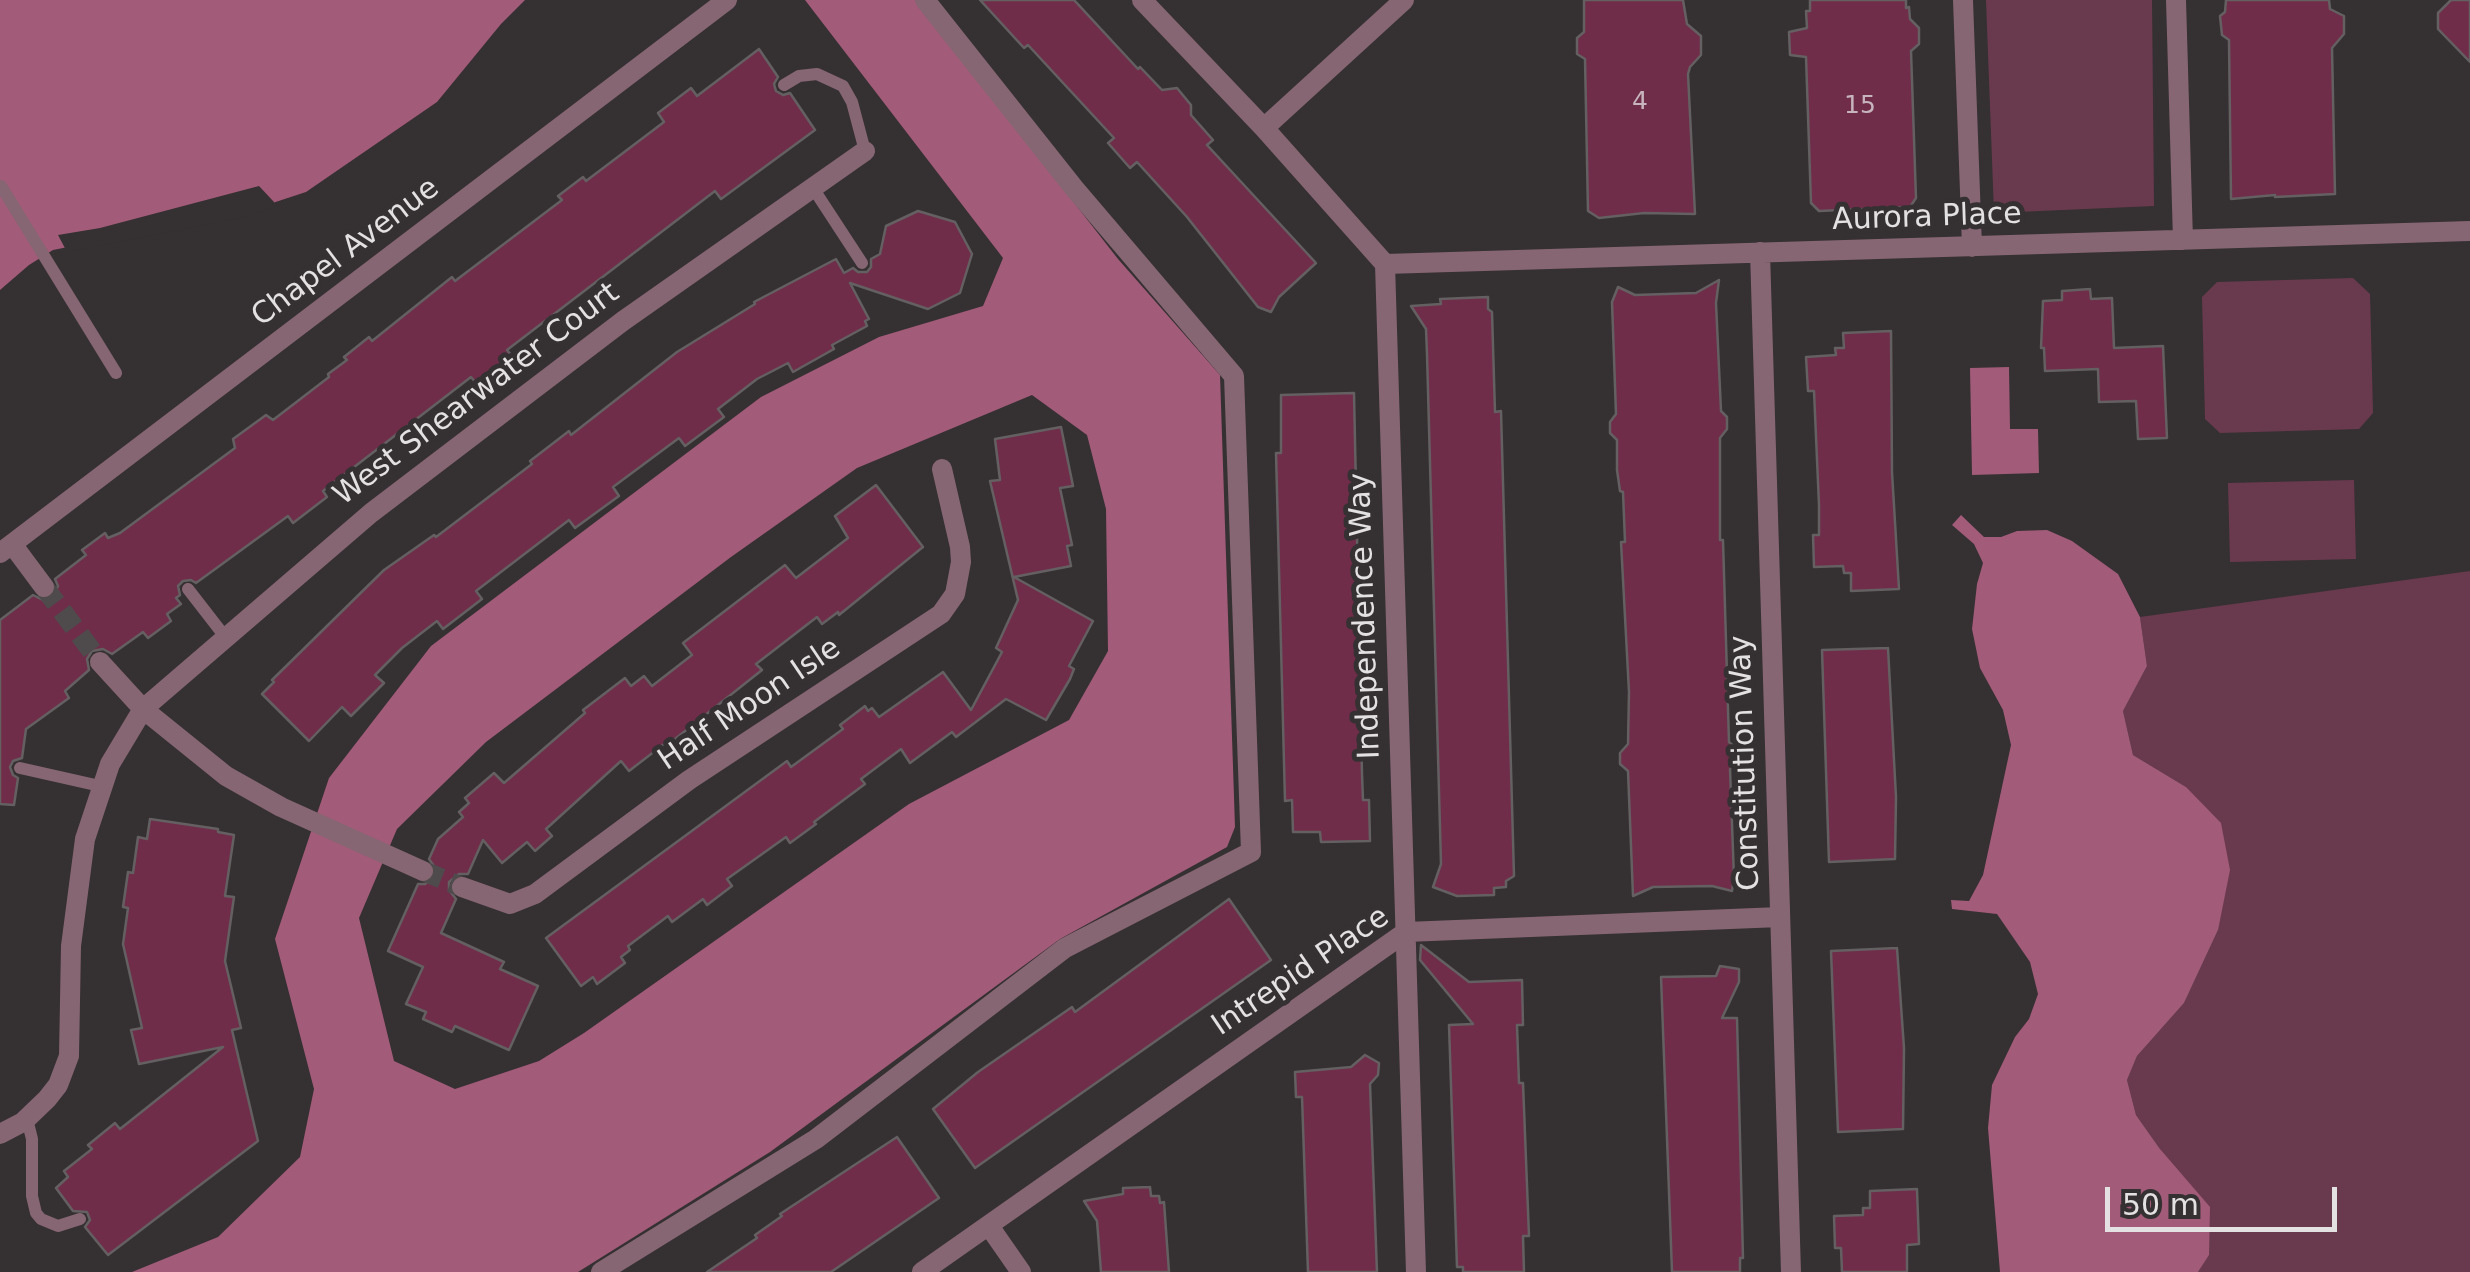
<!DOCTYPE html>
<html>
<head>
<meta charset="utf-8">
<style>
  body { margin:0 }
  #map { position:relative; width:2470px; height:1272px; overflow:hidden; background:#353032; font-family:"DejaVu Sans",sans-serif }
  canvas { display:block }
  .scale { position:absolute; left:2105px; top:1187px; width:232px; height:45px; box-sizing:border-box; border:5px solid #e4e1e2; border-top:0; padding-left:12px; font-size:30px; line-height:35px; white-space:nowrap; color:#e4e1e2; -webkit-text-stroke:8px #353032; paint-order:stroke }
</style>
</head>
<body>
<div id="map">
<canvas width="2470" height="1272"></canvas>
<div class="scale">50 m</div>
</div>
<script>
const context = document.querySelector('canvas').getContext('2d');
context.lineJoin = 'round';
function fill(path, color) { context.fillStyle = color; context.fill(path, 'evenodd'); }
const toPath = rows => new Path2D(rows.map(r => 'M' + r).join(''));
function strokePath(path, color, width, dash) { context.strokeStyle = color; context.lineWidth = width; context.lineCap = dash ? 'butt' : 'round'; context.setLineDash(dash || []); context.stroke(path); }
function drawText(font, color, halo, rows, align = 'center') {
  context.font = font + ' "DejaVu Sans",sans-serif'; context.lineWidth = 10; context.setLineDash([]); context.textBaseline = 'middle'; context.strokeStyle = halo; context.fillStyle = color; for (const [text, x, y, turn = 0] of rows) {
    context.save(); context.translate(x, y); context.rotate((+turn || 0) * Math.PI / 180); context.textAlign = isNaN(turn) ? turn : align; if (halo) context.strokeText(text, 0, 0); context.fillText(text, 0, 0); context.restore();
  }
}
fill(toPath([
  [1986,0,2152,0,2154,206,1994,213],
  [2353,278,2370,294,2373,413,2359,429,2220,433,2205,419,2202,297,2217,282],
  [2354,480,2356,559,2230,562,2228,483],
  [2470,571,2470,1272,2198,1272,2209,1254,2160,1149,2136,1115,2127,1080,2137,1056,2184,1003,2218,930,2186,787,2133,755,2123,711,2147,666,2140,617]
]), '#693a4d');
fill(toPath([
  [0,0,525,0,501,24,437,102,306,192,245,212,53,250,29,265,0,290],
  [805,0,916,0,1118,259,1220,375,1235,827,1227,847,1060,939,770,1152,578,1272,132,1272,218,1237,300,1157,314,1089,275,939,329,778,431,646,761,397,879,337,983,306,1003,258],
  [1032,395,1087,435,1106,509,1108,651,1069,720,909,804,584,1033,539,1061,455,1089,394,1061,359,918,397,829,486,742,731,557,857,468],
  [2009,367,2010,429,2038,429,2039,473,1972,475,1970,368],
  [1961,515,1984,537,2001,537,2017,531,2047,530,2072,541,2118,574,2140,617,2147,666,2123,711,2133,755,2186,787,2221,823,2230,870,2218,930,2184,1003,2137,1056,2127,1080,2136,1115,2160,1149,2210,1207,2209,1255,2198,1272,2000,1272,1988,1128,1992,1085,2015,1037,2029,1019,2038,994,2030,962,1997,914,1952,909,1951,900,1969,901,1983,875,2011,745,2003,710,1980,668,1972,629,1977,584,1983,563,1974,544,1952,525]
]), '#a25b78');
fill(toPath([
  [259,186,274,202,273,208,246,217,67,252,58,235,100,228]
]), '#353032');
const building = toPath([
  [980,0,1074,0,1138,69,1140,67,1162,90,1177,88,1191,105,1191,115,1213,140,1207,145,1316,263,1279,297,1271,312,1258,307,1187,217,1137,162,1130,168,1108,143,1114,138,1028,45,1024,48,980,0],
  [1584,0,1683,0,1687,24,1701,36,1701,55,1690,67,1688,74,1695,214,1644,213,1599,218,1588,211,1585,59,1577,54,1577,38,1584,32,1584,0],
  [1810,0,1906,0,1906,8,1909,7,1910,19,1919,28,1919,44,1911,51,1916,198,1910,207,1819,211,1811,203,1806,57,1790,55,1789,32,1807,28,1806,11,1810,11,1810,0],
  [2226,0,2329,0,2330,9,2344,16,2344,34,2332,48,2335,194,2275,197,2275,195,2231,199,2229,40,2222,35,2220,16,2225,12,2226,0],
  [2451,0,2470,0,2470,62,2438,29,2438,13,2451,0],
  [759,49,778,77,774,84,776,91,783,95,790,93,815,130,721,199,715,191,507,350,512,356,476,383,471,377,323,491,327,497,293,523,288,516,196,583,191,580,183,581,178,586,180,595,176,598,181,604,167,614,171,621,148,638,143,632,112,654,103,649,92,651,87,659,89,670,65,691,69,698,26,729,22,758,13,761,10,767,13,775,18,778,14,805,0,804,0,620,33,595,45,601,53,597,58,586,55,579,86,555,82,550,105,533,108,538,120,533,235,448,233,439,266,415,273,420,329,377,328,374,347,360,344,357,369,337,372,341,452,277,455,281,562,200,558,196,583,177,586,181,664,122,658,113,691,88,697,96,759,49],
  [918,211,955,222,972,254,960,293,928,309,850,283,869,319,865,321,867,326,832,345,834,349,793,372,788,363,757,379,718,409,724,417,685,446,679,438,613,487,619,496,575,528,569,520,476,591,482,599,443,629,437,621,402,648,375,675,384,683,351,716,342,707,309,741,262,694,274,682,272,680,384,570,434,535,436,537,532,464,530,461,569,431,571,435,677,352,755,304,754,302,836,259,844,273,853,268,858,272,867,272,871,267,871,259,880,254,886,226,918,211],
  [1719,280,1716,303,1721,411,1727,417,1727,429,1720,438,1720,540,1723,540,1729,742,1737,749,1737,761,1730,769,1734,878,1732,891,1712,886,1653,887,1633,896,1628,771,1620,764,1620,753,1628,744,1629,692,1621,542,1625,542,1623,492,1620,491,1617,470,1617,440,1610,433,1610,422,1616,414,1612,302,1618,287,1635,295,1696,293,1719,280],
  [2090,289,2091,299,2112,298,2114,348,2163,346,2167,438,2138,439,2136,401,2099,402,2098,369,2045,371,2044,348,2041,348,2043,301,2062,300,2062,291,2090,289],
  [1488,297,1488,309,1492,312,1495,412,1501,411,1514,876,1506,881,1506,887,1494,888,1494,895,1457,896,1433,887,1441,864,1427,354,1426,329,1411,306,1441,304,1440,299,1488,297],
  [1891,331,1892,472,1899,589,1851,591,1851,573,1844,573,1843,566,1814,567,1813,535,1819,535,1819,505,1814,391,1808,391,1806,357,1836,355,1835,348,1844,348,1843,333,1891,331],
  [1354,393,1362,774,1363,800,1369,800,1370,841,1321,842,1320,832,1293,832,1292,800,1285,801,1276,453,1281,453,1281,395,1354,393],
  [1061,427,1073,486,1060,488,1072,545,1067,546,1071,566,1014,577,1093,621,1069,666,1074,669,1070,679,1046,720,1006,699,956,737,952,732,910,763,901,749,861,779,865,784,814,822,816,824,790,843,786,837,727,879,732,886,707,905,703,899,672,922,668,916,628,946,630,950,621,957,625,963,597,984,593,977,581,986,546,938,787,761,791,767,843,729,840,725,865,706,868,711,872,708,879,717,943,672,971,710,1002,652,996,648,1018,600,990,481,1000,480,995,439,1061,427],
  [876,485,923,547,839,615,838,612,822,624,817,617,756,664,762,670,670,743,668,741,629,771,621,761,546,829,552,836,535,851,527,842,502,863,483,840,468,874,459,874,449,882,449,890,456,899,441,933,504,962,500,969,538,986,509,1050,455,1026,452,1032,423,1019,426,1012,406,1004,423,967,388,951,418,884,425,884,435,877,436,869,429,859,438,839,463,817,459,812,469,803,465,798,494,773,504,783,585,713,583,710,625,678,631,686,644,676,652,686,692,655,683,643,785,565,796,578,848,538,835,516,876,485],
  [1888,648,1896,797,1895,859,1829,862,1822,650,1888,648],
  [150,819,218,829,218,832,234,835,225,896,234,897,225,961,241,1028,232,1030,258,1141,108,1255,85,1227,90,1220,87,1212,73,1211,56,1188,68,1177,64,1171,92,1149,88,1145,115,1123,120,1129,223,1047,139,1064,131,1030,142,1028,123,944,128,908,123,907,128,872,133,873,138,837,147,839,150,819],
  [1229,899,1271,960,975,1168,933,1109,978,1072,1072,1007,1075,1012,1229,899],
  [1421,945,1469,982,1522,980,1523,1025,1517,1025,1519,1083,1523,1083,1529,1236,1523,1236,1524,1272,1463,1272,1463,1267,1457,1267,1449,1025,1473,1024,1420,960,1421,945],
  [1897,948,1904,1048,1903,1129,1838,1132,1831,951,1897,948],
  [1720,966,1739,969,1739,982,1722,1018,1737,1018,1743,1258,1740,1258,1740,1272,1672,1272,1661,977,1716,976,1720,966],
  [1365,1055,1379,1063,1378,1075,1370,1084,1377,1272,1308,1272,1302,1097,1296,1097,1295,1072,1351,1067,1365,1055],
  [897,1137,939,1198,831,1272,707,1272,757,1238,755,1235,782,1216,780,1214,897,1137],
  [1150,1187,1151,1196,1159,1196,1160,1203,1164,1202,1169,1272,1101,1272,1097,1221,1084,1201,1123,1194,1123,1188,1150,1187],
  [1917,1189,1919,1244,1907,1245,1907,1272,1842,1272,1841,1248,1835,1248,1834,1216,1863,1215,1863,1208,1870,1208,1870,1191,1917,1189]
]);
fill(building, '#6f2d4a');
strokePath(building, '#645f61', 2.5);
strokePath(toPath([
  [44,587,100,662],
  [423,871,462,887]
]), '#4f4b4c', 20, [20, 10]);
strokePath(toPath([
  [784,85,799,76,817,74,843,86,852,102,865,151],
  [1,186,116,373],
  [813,188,862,263],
  [188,589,226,638],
  [20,768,100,786],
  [27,1119,32,1139,32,1196,36,1213,41,1219,58,1226,80,1219]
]), '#866672', 12);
strokePath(toPath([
  [1142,0,1264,128,1385,264,1416,1272],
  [1963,0,1972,247],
  [2176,0,2183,240],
  [1264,128,1404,0],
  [1760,252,1791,1272],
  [1385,264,2470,231],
  [12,544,44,587],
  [0,553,727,0],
  [100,662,143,709,226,776,281,807,423,871],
  [462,887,510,904,535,894,689,780,941,614,955,594,961,562,960,547,942,469],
  [0,1134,23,1122,47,1099,58,1085,69,1056,71,946,85,839,110,764,143,709,371,513,623,321,865,151],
  [989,1226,1021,1272],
  [601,1272,816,1139,1065,948,1251,852,1234,376,1074,188,925,0],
  [922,1272,1406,932,1780,917]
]), '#866672', 20);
drawText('25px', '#c7b4bc', null, [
  ["4",1640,102],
  ["15",1860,106]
]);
drawText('30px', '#e4e1e2', '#353032', [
  ["Aurora Place",1927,218,-2],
  ["Chapel Avenue",346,253,-37],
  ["West Shearwater Court",477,395,-37],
  ["Independence Way",1366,616,-92],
  ["Half Moon Isle",750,705,-34],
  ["Constitution Way",1746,763,-92],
  ["Intrepid Place",1301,972,-34]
]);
</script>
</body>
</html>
